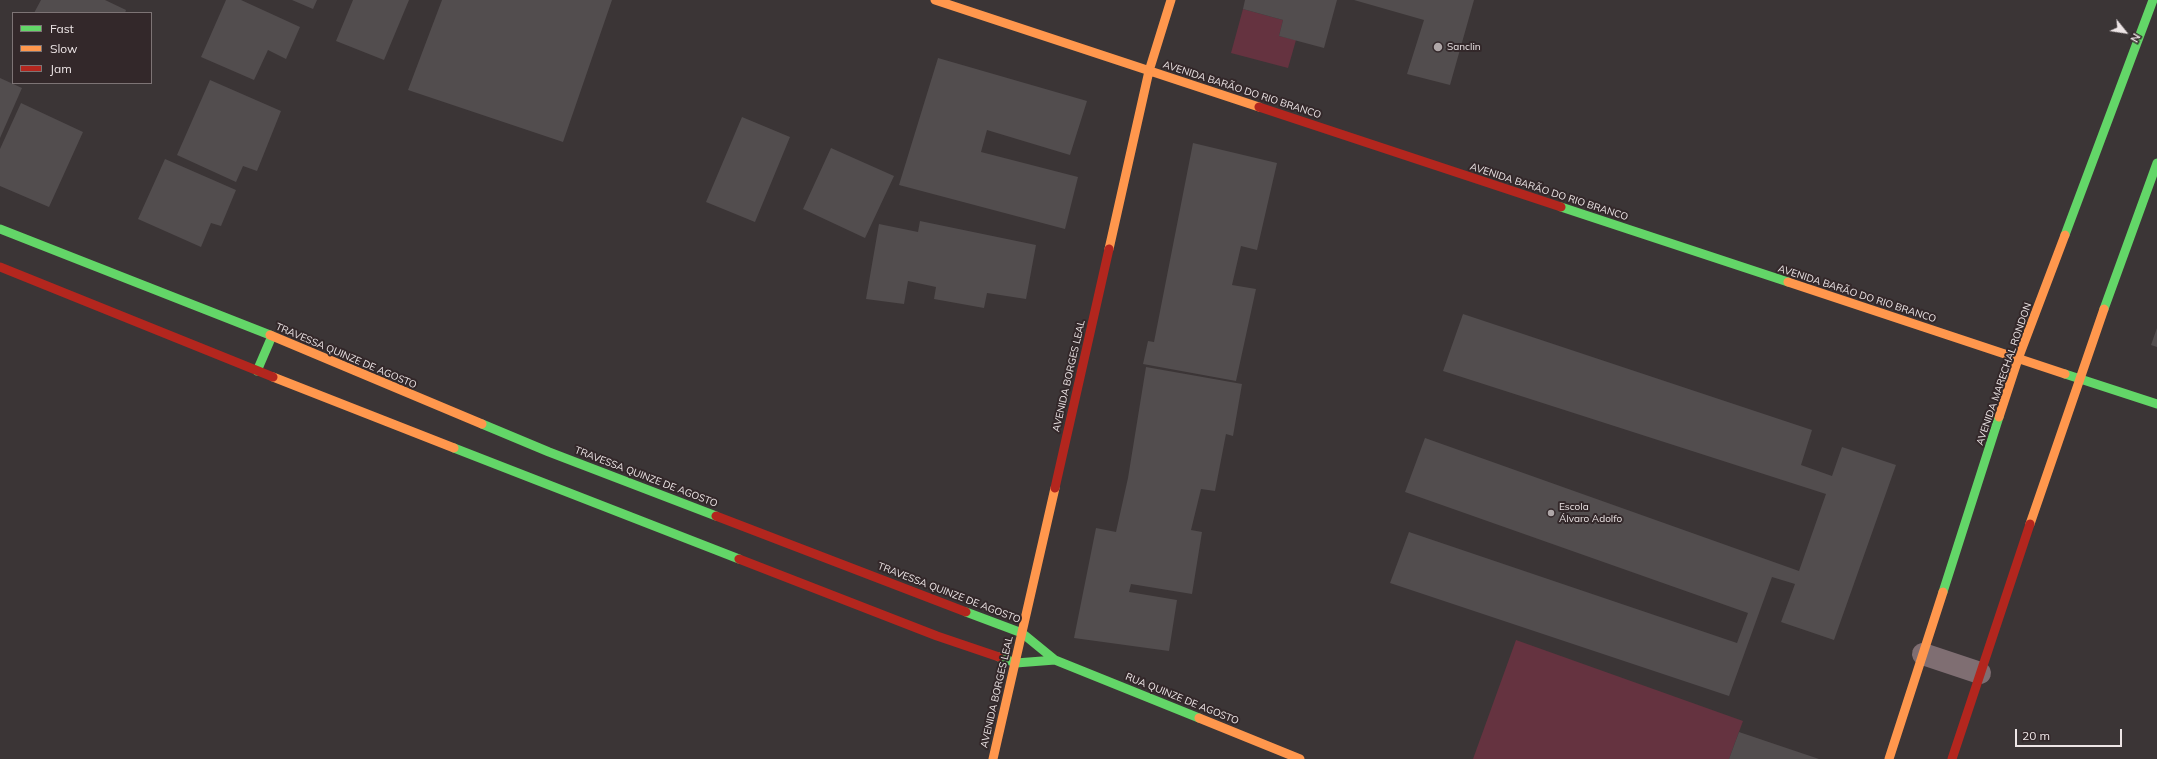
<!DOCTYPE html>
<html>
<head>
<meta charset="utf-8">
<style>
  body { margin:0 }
  #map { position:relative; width:2157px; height:759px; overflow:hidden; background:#3b3536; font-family:Mulish,sans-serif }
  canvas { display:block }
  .legend { position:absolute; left:12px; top:12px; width:140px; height:72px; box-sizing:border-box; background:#33282a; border:1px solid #7d7475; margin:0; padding:5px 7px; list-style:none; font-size:12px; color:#ede5e6 }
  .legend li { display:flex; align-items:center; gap:8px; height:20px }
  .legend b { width:20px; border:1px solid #7d7475 }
  .north { position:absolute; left:2105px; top:12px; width:40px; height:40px; -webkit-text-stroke:3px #33282a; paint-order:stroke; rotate:120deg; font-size:11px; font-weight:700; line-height:16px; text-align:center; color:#ede5e6 }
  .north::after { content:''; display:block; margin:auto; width:14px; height:18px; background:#ede5e6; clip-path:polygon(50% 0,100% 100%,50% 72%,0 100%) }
  .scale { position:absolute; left:2015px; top:729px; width:107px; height:18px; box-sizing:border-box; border:2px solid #ede5e6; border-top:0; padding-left:5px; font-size:12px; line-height:14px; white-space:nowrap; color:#ede5e6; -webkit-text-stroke:3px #33282a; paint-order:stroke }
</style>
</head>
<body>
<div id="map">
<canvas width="2157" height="759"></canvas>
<ul class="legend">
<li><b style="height:5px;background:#63d668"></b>Fast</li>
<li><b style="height:5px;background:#ff974d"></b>Slow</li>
<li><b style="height:5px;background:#b3261e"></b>Jam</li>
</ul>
<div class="north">N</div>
<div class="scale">20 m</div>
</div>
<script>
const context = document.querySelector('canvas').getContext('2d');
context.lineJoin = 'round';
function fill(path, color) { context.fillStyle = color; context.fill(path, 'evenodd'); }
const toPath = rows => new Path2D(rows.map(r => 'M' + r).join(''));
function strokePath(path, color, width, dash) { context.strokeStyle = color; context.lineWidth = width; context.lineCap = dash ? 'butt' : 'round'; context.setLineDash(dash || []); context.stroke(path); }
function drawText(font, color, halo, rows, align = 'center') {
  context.font = font + ' Mulish,sans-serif'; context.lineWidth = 4; context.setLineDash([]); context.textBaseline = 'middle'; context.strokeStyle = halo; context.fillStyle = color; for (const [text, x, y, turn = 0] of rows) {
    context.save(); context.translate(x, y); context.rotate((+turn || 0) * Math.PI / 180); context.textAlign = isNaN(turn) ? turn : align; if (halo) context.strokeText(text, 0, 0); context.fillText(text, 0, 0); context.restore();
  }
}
fill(toPath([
  [1243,9,1283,20,1279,36,1296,40,1288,68,1231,53],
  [1516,640,1743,721,1729,759,1473,759]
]), '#653340');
fill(toPath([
  [41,0,105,0,126,10,125,13,34,13],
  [226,0,241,0,300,27,286,59,268,50,254,80,201,57],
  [292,0,317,0,313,9],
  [353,0,409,0,384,60,336,41],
  [442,0,612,0,563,142,408,90],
  [1245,0,1337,0,1324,48,1279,36,1283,20,1243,9],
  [1354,0,1474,0,1450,85,1407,74,1424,20],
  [938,58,1087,101,1070,155,987,130,981,152,1078,177,1065,229,899,185],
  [0,78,22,88,0,138],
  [210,80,281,111,257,171,243,166,236,182,177,155],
  [21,103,83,132,49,207,0,186,0,149],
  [742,117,790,137,755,222,706,202],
  [1193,143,1277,163,1257,250,1241,246,1232,285,1256,289,1236,381,1143,364,1148,341,1154,342],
  [831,148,894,176,865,238,803,209],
  [165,159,236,190,221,226,211,223,201,247,138,219],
  [920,221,1036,245,1026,299,987,293,984,308,934,299,936,287,908,281,904,304,866,299,879,224,918,232],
  [1463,314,1812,430,1801,465,1832,476,1842,447,1896,465,1834,640,1781,622,1795,584,1772,577,1729,696,1390,583,1409,532,1737,643,1748,613,1405,492,1425,438,1799,571,1826,494,1443,371],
  [2157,328,2157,347,2151,345],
  [1146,367,1242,384,1233,436,1226,434,1215,491,1201,489,1191,530,1202,532,1192,594,1131,584,1129,592,1177,600,1169,651,1074,638,1096,528,1116,532,1128,478],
  [1739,732,1819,759,1729,759]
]), '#524d4e');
strokePath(toPath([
  [1923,654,1980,673]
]), '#7f6e72', 22);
strokePath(toPath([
  [1561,207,1788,282],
  [0,229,270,335],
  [2065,235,2153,0],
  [2104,309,2157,163],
  [257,371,272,336],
  [2065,374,2157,404],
  [482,424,549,452,716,516],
  [454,448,739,559],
  [1943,592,1999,417],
  [966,612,1022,633,1055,660,1199,718],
  [999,657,1016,663,1055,660]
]), '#63d668', 9);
strokePath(toPath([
  [935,0,1259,107],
  [1109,249,1149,71,1171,0],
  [1788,282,2065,374],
  [270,335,482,424],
  [273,377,454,448],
  [1999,417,2018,359,2065,235],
  [2030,524,2104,309],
  [1199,718,1300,759],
  [993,759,1055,488],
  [1889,759,1943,592]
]), '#ff974d', 9);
strokePath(toPath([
  [1259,107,1561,207],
  [0,267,273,377],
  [1055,488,1109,249],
  [716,516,966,612],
  [739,559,937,636,999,657],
  [1952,759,2030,524]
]), '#b3261e', 9);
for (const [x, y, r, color] of [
  [1438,47,5,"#afa7a8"],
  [1551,513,4,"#afa7a8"]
]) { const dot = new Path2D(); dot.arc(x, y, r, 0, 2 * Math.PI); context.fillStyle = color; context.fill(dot); strokePath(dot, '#33282a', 1.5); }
drawText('10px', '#ede5e6', '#33282a', [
  ["Sanclin",1447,47],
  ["Escola",1559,507],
  ["Álvaro Adolfo",1559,519]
], 'left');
drawText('10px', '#ede5e6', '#33282a', [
  ["AVENIDA BARÃO DO RIO BRANCO",1242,90,18],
  ["AVENIDA BARÃO DO RIO BRANCO",1549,192,18],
  ["AVENIDA BARÃO DO RIO BRANCO",1857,294,18],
  ["TRAVESSA QUINZE DE AGOSTO",346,356,23],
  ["AVENIDA MARECHAL RONDON",2004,374,-71],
  ["AVENIDA BORGES LEAL",1069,376,-77],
  ["TRAVESSA QUINZE DE AGOSTO",646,477,21],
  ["TRAVESSA QUINZE DE AGOSTO",949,593,21],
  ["AVENIDA BORGES LEAL",997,692,-77],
  ["RUA QUINZE DE AGOSTO",1182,699,22]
]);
</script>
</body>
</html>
